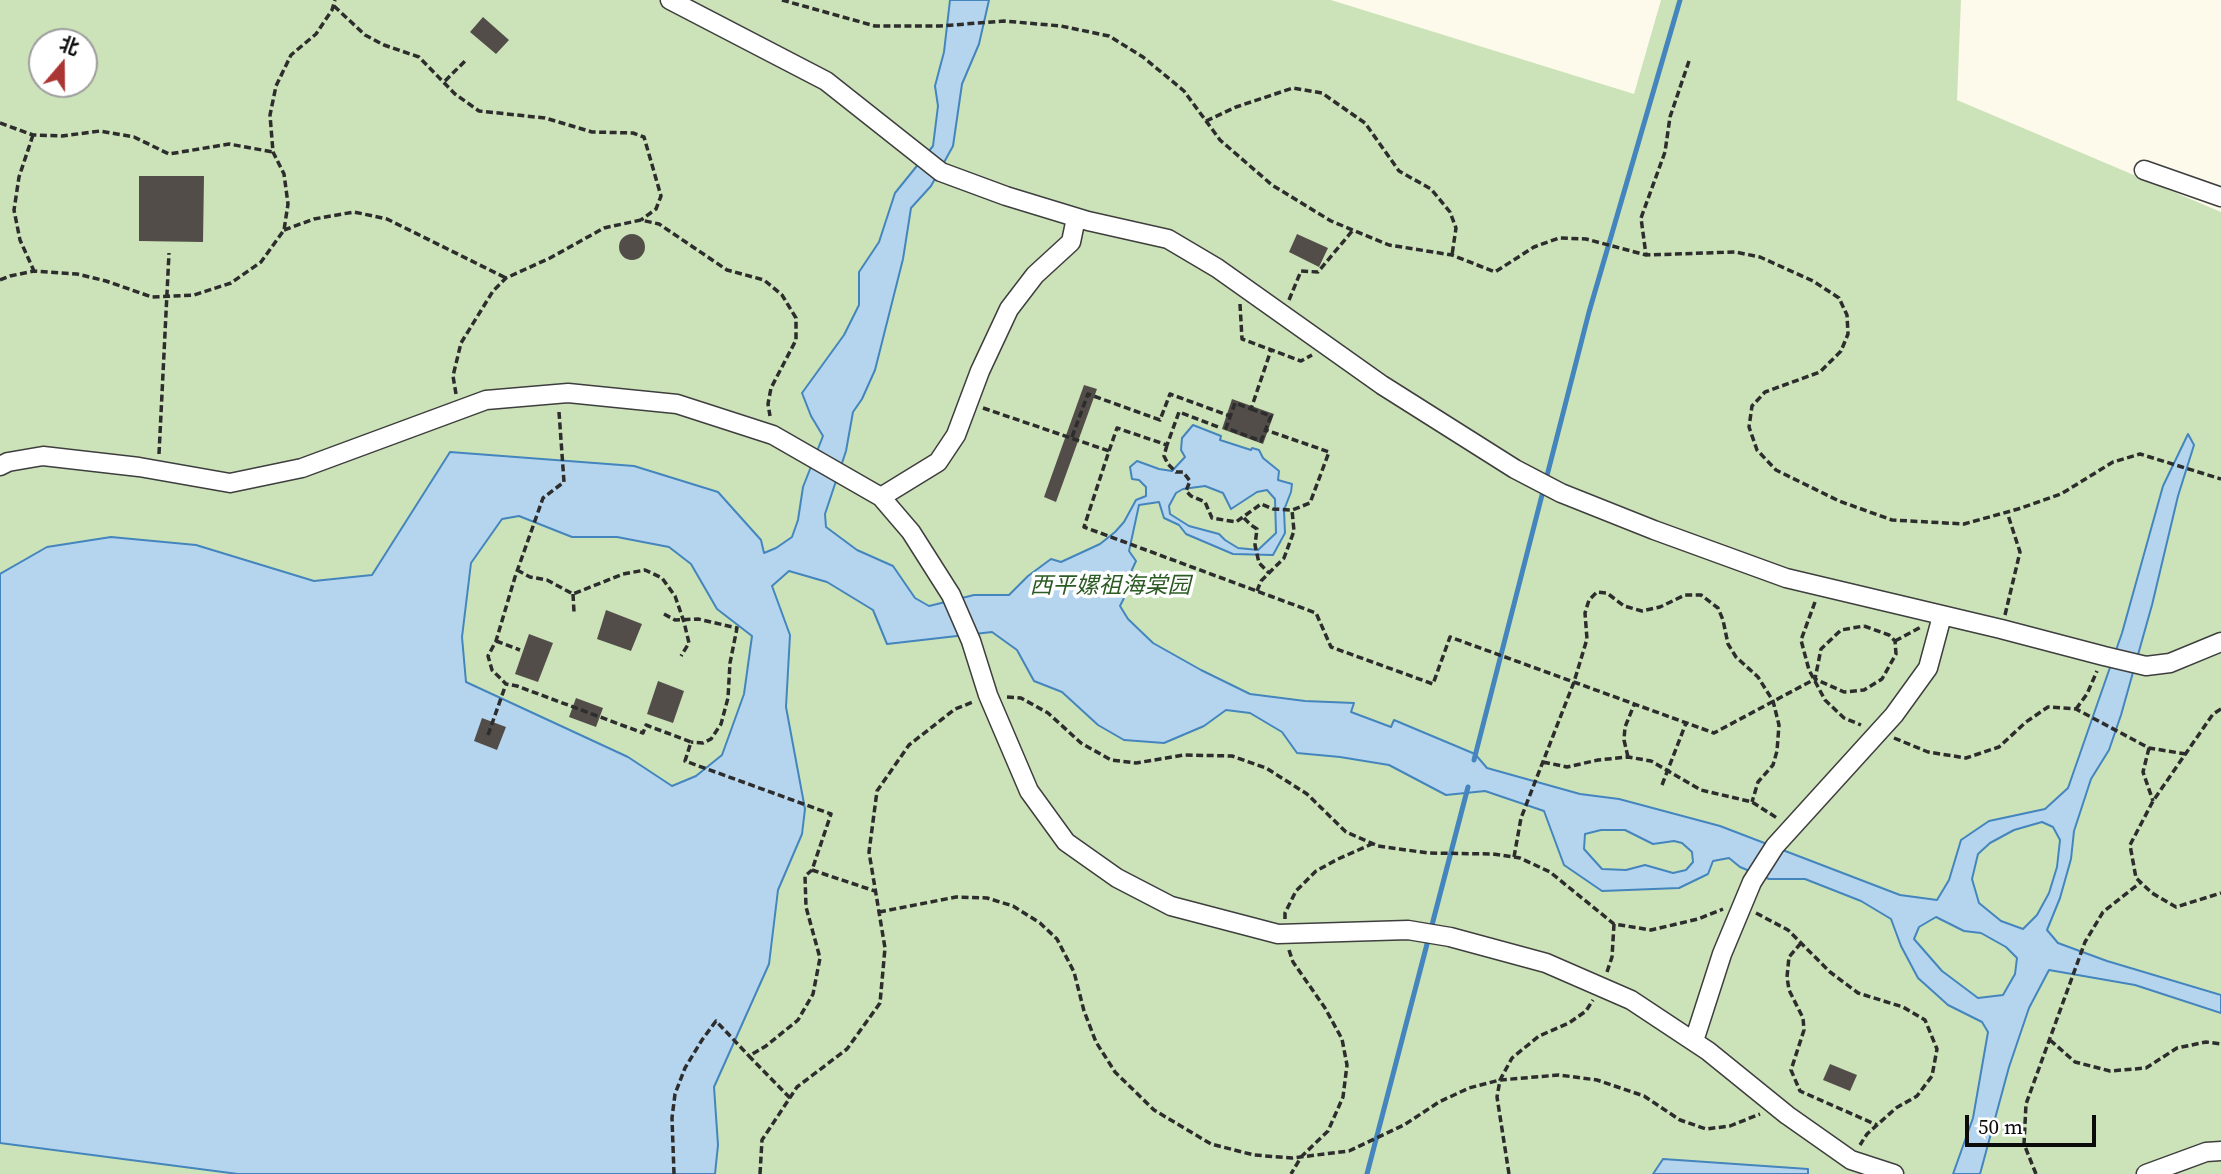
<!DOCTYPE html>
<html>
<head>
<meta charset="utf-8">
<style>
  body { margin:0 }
  #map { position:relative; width:2221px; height:1174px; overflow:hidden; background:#fdfaeb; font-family:"Source Serif 4","Noto Sans SC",serif }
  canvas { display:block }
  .north { position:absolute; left:28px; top:28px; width:70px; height:70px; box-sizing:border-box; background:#fff; border:2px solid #9d9d9d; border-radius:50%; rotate:20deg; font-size:19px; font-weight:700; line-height:28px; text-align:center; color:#0b0b0b }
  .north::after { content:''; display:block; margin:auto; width:24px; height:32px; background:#ab3533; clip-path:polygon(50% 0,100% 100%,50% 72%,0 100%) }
  .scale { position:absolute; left:1965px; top:1115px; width:131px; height:32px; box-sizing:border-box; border:4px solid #0b0b0b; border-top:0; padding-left:9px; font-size:21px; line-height:24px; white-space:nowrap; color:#0b0b0b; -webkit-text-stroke:5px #fff; paint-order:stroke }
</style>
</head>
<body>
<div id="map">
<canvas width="2221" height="1174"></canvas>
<div class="north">北</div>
<div class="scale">50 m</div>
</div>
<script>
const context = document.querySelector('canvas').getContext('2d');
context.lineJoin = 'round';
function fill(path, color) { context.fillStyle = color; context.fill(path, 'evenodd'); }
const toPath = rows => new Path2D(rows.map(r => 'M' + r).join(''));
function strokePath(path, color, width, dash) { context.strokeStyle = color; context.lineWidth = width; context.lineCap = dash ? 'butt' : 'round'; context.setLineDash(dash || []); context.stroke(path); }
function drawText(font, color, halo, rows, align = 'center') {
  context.font = font + ' "Source Serif 4","Noto Sans SC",serif'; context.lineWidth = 7; context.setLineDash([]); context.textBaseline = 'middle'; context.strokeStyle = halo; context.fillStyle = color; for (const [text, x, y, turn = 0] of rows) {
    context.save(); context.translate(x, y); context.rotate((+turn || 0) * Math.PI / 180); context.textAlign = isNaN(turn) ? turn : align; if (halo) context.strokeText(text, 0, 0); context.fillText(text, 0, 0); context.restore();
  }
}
fill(toPath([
  [0,0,1331,0,1634,94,1661,0,1961,0,1957,100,2221,212,2221,1174,0,1174],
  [42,42,84,42,84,84,42,84]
]), '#cce3b9');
const water = toPath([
  [950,0,989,0,979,44,962,84,953,146,931,186,911,208,903,259,875,370,862,399,853,412,846,451,825,514,826,527,857,550,893,566,915,598,929,606,974,595,1009,595,1028,576,1051,559,1061,562,1100,544,1115,532,1124,522,1136,500,1146,496,1146,487,1139,480,1132,479,1130,467,1137,461,1159,469,1172,471,1185,457,1181,450,1182,438,1193,425,1221,436,1220,440,1251,450,1252,448,1259,450,1263,458,1279,471,1278,480,1292,484,1291,492,1284,510,1285,533,1273,555,1233,554,1186,534,1179,525,1164,518,1159,502,1139,505,1129,551,1136,561,1129,576,1127,592,1120,606,1128,619,1153,643,1201,670,1250,694,1305,701,1354,703,1351,712,1391,727,1394,720,1475,754,1487,768,1580,794,1619,799,1720,826,1900,895,1937,900,1949,880,1961,840,1989,821,2045,809,2068,788,2122,633,2163,486,2188,434,2194,445,2178,496,2152,605,2121,715,2109,750,2091,779,2074,831,2071,859,2060,898,2047,930,2058,943,2107,961,2221,995,2221,1013,2135,985,2049,970,2029,1008,2009,1067,1980,1174,1953,1174,1973,1118,1988,1032,1982,1022,1948,1005,1918,978,1901,946,1891,919,1861,901,1805,879,1769,879,1740,867,1729,858,1713,861,1708,874,1679,888,1602,891,1564,865,1544,811,1485,791,1446,795,1389,765,1340,757,1297,753,1282,732,1250,713,1226,710,1204,726,1164,743,1124,740,1098,725,1062,692,1034,681,1017,650,992,632,887,644,873,610,827,582,789,571,772,586,790,635,786,707,805,809,802,834,778,890,769,964,714,1087,718,1145,715,1174,238,1174,0,1143,0,574,47,547,111,537,196,545,314,581,372,575,450,452,634,466,718,492,761,540,764,553,776,548,792,537,798,520,803,487,823,436,811,416,802,393,844,335,859,305,859,272,879,242,895,193,933,146,938,106,935,86,944,52,950,0],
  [1205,486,1223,493,1231,509,1257,492,1267,490,1275,499,1276,533,1258,550,1238,548,1225,540,1219,534,1189,526,1170,514,1169,506,1176,493,1183,489,1205,486],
  [519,516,572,537,617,537,669,547,691,564,717,609,752,636,744,694,722,755,696,776,672,786,628,757,466,682,462,637,471,563,502,519,519,516],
  [2042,822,2053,827,2060,840,2057,867,2049,893,2037,915,2023,929,2001,921,1979,903,1972,879,1978,854,1990,843,2014,830,2042,822],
  [1601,830,1625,830,1653,844,1674,841,1682,843,1692,852,1693,862,1686,870,1673,873,1645,865,1626,870,1602,869,1584,849,1585,834,1601,830],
  [1936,917,1964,931,1981,933,2006,947,2017,958,2015,974,2003,995,1978,998,1942,971,1914,939,1919,927,1936,917],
  [1663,1159,1808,1169,1808,1174,1653,1174,1663,1159]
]);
fill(water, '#b5d5ee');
strokePath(water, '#4485bd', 2);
strokePath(toPath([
  [1474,760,1589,312,1680,0],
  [1367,1174,1468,787]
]), '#4485bd', 5);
fill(toPath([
  [483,17,509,40,496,54,470,32],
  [139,176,204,176,203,242,139,241],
  '619 247a13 13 0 1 1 26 0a13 13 0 1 1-26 0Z',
  [1297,234,1328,248,1319,267,1289,252],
  [1084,385,1097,389,1056,502,1044,497],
  [1232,399,1274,414,1263,444,1222,429],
  [606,610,642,624,631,651,597,639],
  [529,634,553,643,538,682,515,674],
  [658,681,684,691,673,723,647,714],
  [576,698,603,708,596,727,569,717],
  [482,718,506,727,497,750,474,741],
  [1830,1064,1857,1075,1850,1091,1823,1080]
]), '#524d49');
const minor = toPath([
  [670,0,826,81,941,172,1006,196,1088,221,1168,239,1217,268,1382,385,1515,469,1561,493,1654,530,1786,578,2001,629,2104,656,2146,666,2170,663,2221,642],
  [2144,170,2221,197],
  [0,466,8,462,43,456,139,467,230,483,302,468,486,400,568,393,677,404,773,435,881,497,911,532,951,595,971,641,988,695,1029,791,1066,842,1117,878,1171,906,1278,934,1408,930,1450,937,1546,963,1631,1000,1708,1051,1787,1115,1851,1160,1894,1174],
  [881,497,938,462,956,435,980,371,1009,309,1035,275,1071,242,1076,218],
  [1694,1041,1722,954,1752,882,1775,846,1894,715,1928,668,1942,616],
  [2146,1174,2206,1152,2221,1151]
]);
strokePath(minor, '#3e3e3e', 21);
strokePath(toPath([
  [782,0,875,26,940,26,1004,21,1061,26,1109,36,1143,57,1184,91,1220,140,1272,185,1331,221,1389,245,1452,255,1495,272,1534,247,1559,238,1586,239,1646,255],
  [334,6,365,35,384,45,419,57,455,94,479,111,545,118,592,132,633,133,644,137,661,196,656,209,641,220],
  [1689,61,1670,117,1665,152,1641,218,1646,255,1735,252,1760,257,1813,281,1839,298,1847,315,1848,334,1841,351,1820,372,1765,392,1752,406,1749,427,1757,450,1776,470,1839,501,1892,520,1964,524,2018,509,2061,494,2113,462,2140,454,2221,479],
  [445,81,466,60],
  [1206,121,1236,107,1293,88,1322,93,1365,123,1399,171,1431,189,1450,212,1456,228,1452,255],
  [0,123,33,135,62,136,100,131,134,137,169,154,229,144,273,152],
  [33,135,19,177,14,210,20,240,34,271],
  [284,230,314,219,354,212,387,219,506,278],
  [0,280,10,276,34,271,77,274,106,281,152,297,194,295,231,283,261,262,284,230,288,204,284,174,273,152,270,115,276,86,291,55,316,34,332,10,335,0],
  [1289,300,1301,271,1318,272,1353,230],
  [1240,304,1242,339,1301,361,1312,355],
  [456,394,453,376,461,343,493,291,506,278,550,258,604,228,641,220,659,224,727,270,764,280,782,295,796,318,796,340,771,388,768,404,770,416],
  [983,408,1109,451,1084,527,1316,613,1331,647,1433,684,1450,637,1714,733,1815,679],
  [1251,409,1271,416,1261,441,1226,428,1235,403,1251,409,1271,350],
  [559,412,564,482,543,498,515,577,496,641,488,656,492,670,506,684,517,686,643,733,646,725,691,742,685,761,831,814,812,870,875,891],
  [1072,437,1088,394,1160,420,1170,394,1230,416],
  [1167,445,1164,456,1168,464,1176,472,1183,472,1190,481,1186,491,1191,496,1205,502,1212,518,1236,522,1261,504,1273,509,1292,510,1310,503,1329,452,1266,430],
  [1109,451,1117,428,1167,445,1179,412,1218,427],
  [159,454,169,253],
  [1244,518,1251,525,1257,529,1255,545,1259,563,1269,573],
  [517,570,530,577,547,580,573,594,623,574,645,570,662,578,675,596,684,622,689,643,681,656],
  [1257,591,1261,581,1284,558,1294,531,1292,510],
  [573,594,574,612],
  [1815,602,1801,640,1809,670,1825,700,1844,718,1861,725],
  [664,614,675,620,698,619,737,628,730,663,728,698,721,724,711,739,703,743,691,742],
  [2005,615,2020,552,2007,512],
  [1864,626,1889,635,1895,641,1896,654,1882,679,1864,690,1844,692,1815,679,1821,649,1841,630,1864,626],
  [496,641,520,650],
  [1895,641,1921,627],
  [1007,697,1021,698,1048,713,1081,743,1111,760,1136,763,1184,755,1232,756,1266,768,1307,794,1346,832,1378,846,1428,853,1493,854,1520,858,1550,872,1614,924,1651,930,1698,919,1723,909],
  [2076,709,2087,694,2097,671],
  [2221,709,2213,714,2153,801,2130,845,2136,878,2152,893,2176,907,2221,893],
  [488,735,506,684],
  [1894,738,1928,752,1966,758,1999,747,2026,722,2048,707,2076,709,2149,748,2186,754],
  [2149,748,2143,772,2153,801],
  [1628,757,1624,740,1625,727,1634,705],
  [1543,762,1567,767,1598,760,1628,757,1651,761,1701,790,1752,802,1777,818],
  [1662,785,1686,723],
  [1514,857,1521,818,1574,682,1587,639,1585,613,1589,600,1597,592,1607,593,1624,606,1642,611,1660,607,1685,595,1701,595,1718,608,1723,620,1728,644,1736,657,1758,677,1773,701,1779,725,1777,751,1773,765,1758,782,1752,802],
  [879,912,956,897,987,898,1013,906,1040,923,1057,939,1074,972,1084,1011,1096,1042,1115,1072,1154,1110,1211,1144,1254,1155,1292,1158,1349,1151,1404,1125,1439,1102,1469,1088,1500,1080,1559,1075,1597,1080,1644,1096,1680,1120,1706,1129,1730,1126,1760,1114],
  [1756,913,1788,930,1830,972,1858,993,1903,1007,1925,1020,1937,1049,1932,1076,1917,1096,1896,1108,1867,1134,1860,1145],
  [1285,919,1285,913,1296,891,1316,871,1338,859,1372,844],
  [1801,943,1789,957,1787,977,1789,990,1803,1018,1804,1030,1791,1070,1800,1091,1877,1125],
  [1289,950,1293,962,1325,1008,1342,1039,1347,1065,1343,1097,1328,1131,1301,1157,1291,1174],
  [1607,972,1612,957,1614,924],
  [2050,1040,2075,1062,2110,1071,2146,1068,2177,1048,2206,1042,2221,1044],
  [790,1098,749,1056,766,1046,798,1020,813,994,820,958,806,907,805,876,812,870],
  [674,1174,672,1118,675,1094,685,1068,702,1040,716,1021,749,1056],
  [760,1174,762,1140,797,1087,847,1049,880,1003,885,948,869,852,877,791,909,745,955,709,973,702],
  [1509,1174,1497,1097,1500,1080,1512,1058,1539,1036,1569,1023,1586,1011,1593,1000],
  [2036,1174,2024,1144,2026,1104,2085,942,2103,912,2141,882]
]), '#2d2d2d', 3.5, [7, 3.5]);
strokePath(minor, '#fff', 18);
drawText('italic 23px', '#2b5a23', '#fff', [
  ["西平嫘祖海棠园",1110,587]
]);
</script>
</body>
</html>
